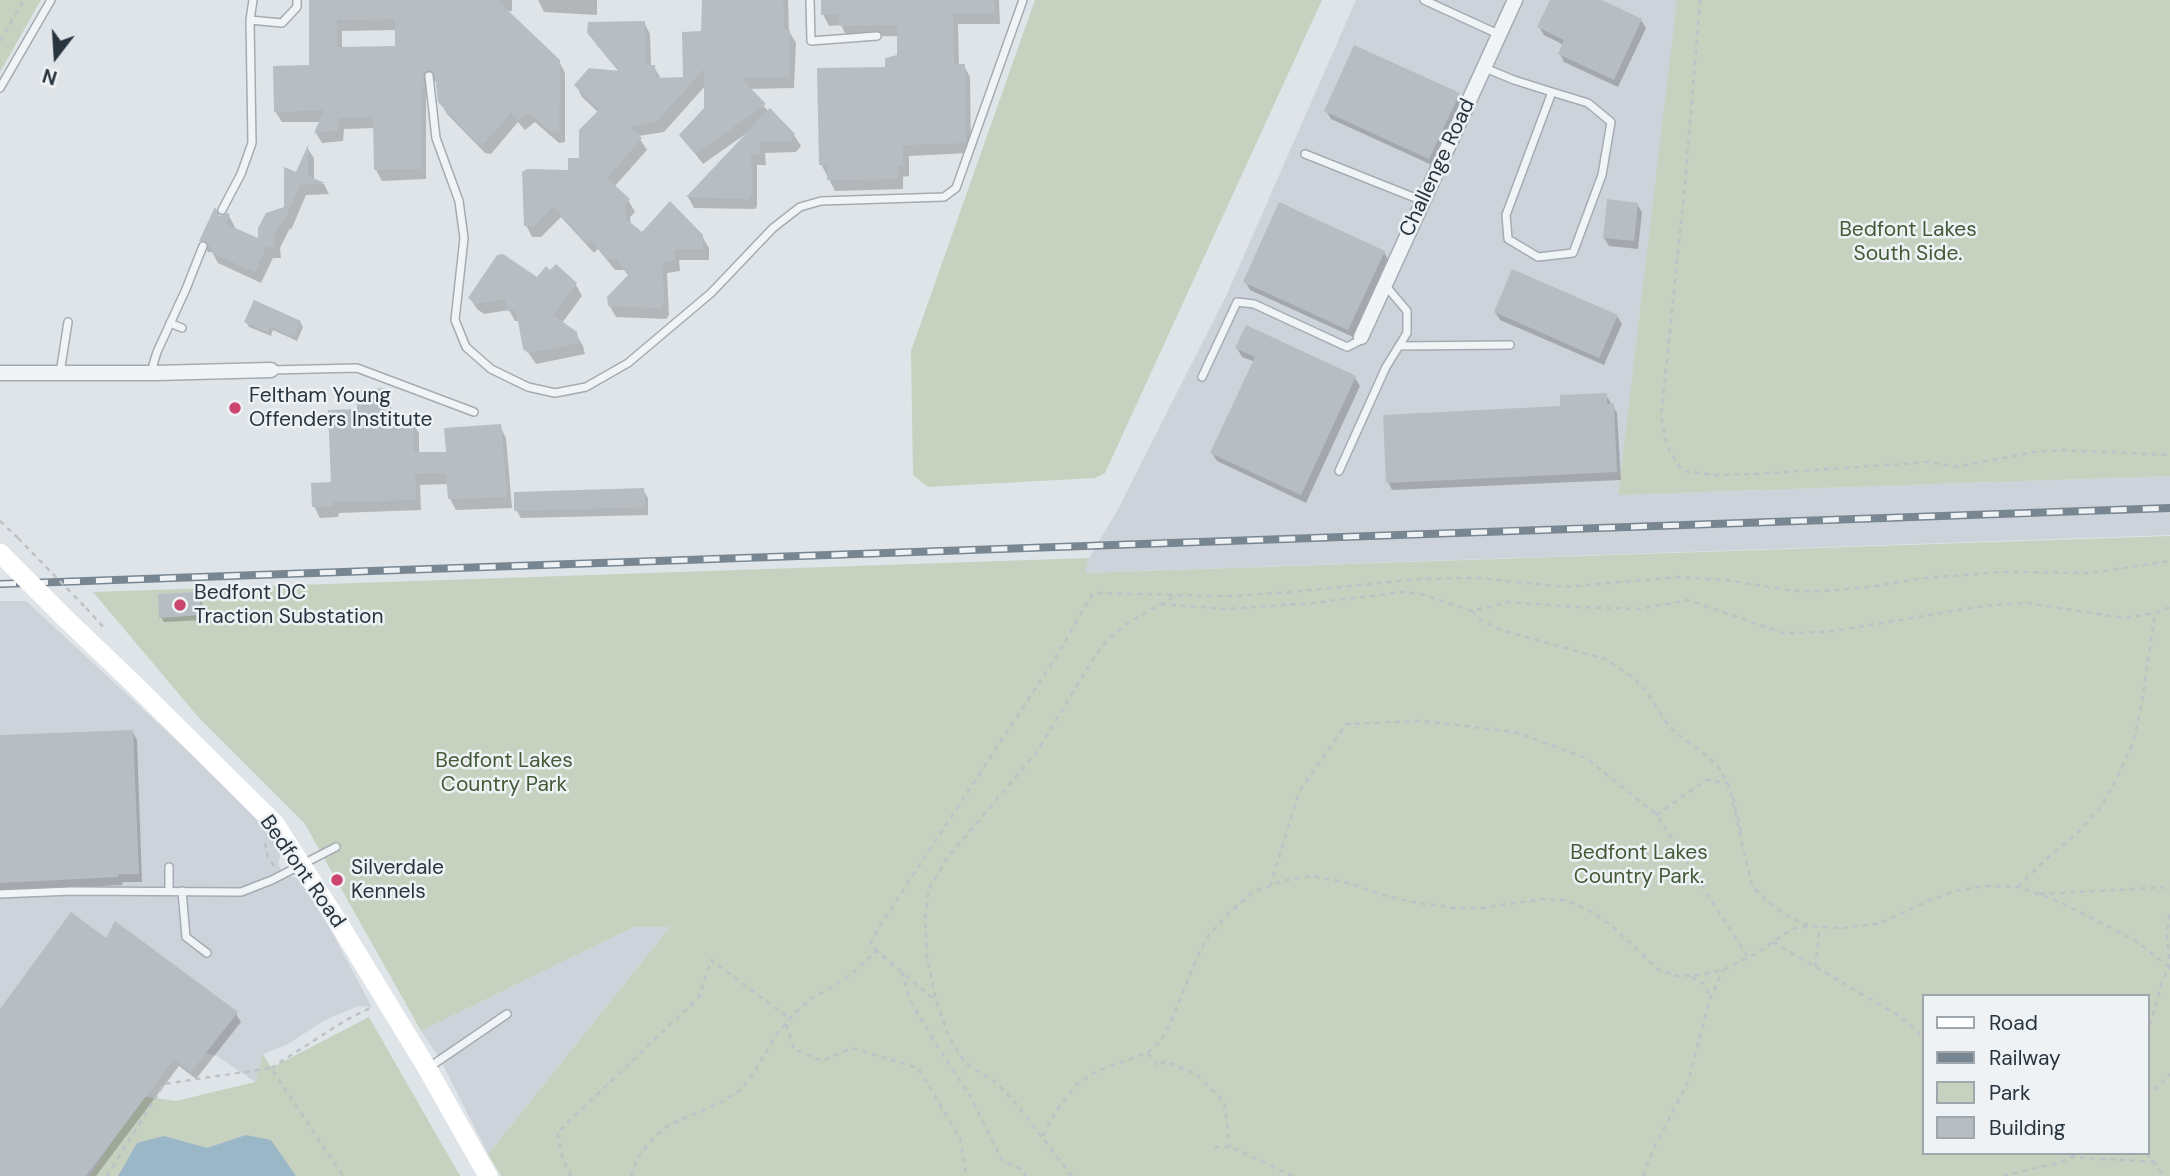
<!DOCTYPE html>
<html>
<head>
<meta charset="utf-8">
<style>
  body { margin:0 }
  #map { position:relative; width:2170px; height:1176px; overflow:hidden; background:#dfe4e8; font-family:"DM Sans",sans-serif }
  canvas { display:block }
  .legend { position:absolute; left:1922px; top:994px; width:228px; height:161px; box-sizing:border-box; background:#eef2f5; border:2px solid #9fa6ac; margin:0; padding:9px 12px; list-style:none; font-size:21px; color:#28343e }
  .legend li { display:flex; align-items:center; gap:14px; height:35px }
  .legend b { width:35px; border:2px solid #9fa6ac }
  .north { position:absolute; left:21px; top:21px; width:70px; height:70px; -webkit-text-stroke:5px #eef2f5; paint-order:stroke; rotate:197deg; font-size:19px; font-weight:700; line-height:28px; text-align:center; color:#28343e }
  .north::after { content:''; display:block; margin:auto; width:24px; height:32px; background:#28343e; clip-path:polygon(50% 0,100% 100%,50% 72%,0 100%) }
</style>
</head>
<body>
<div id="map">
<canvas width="2170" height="1176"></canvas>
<ul class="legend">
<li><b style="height:9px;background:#fff"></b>Road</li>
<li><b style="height:9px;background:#788691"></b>Railway</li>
<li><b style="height:19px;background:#c7d1c0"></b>Park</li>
<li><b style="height:19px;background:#b6bec4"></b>Building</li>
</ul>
<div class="north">N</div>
</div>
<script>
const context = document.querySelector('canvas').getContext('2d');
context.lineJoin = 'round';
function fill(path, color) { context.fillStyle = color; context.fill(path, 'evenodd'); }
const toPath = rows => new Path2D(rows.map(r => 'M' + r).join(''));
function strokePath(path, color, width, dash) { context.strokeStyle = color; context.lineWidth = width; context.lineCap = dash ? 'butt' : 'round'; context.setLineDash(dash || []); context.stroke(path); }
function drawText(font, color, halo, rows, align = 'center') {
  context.font = font + ' "DM Sans",sans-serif'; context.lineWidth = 5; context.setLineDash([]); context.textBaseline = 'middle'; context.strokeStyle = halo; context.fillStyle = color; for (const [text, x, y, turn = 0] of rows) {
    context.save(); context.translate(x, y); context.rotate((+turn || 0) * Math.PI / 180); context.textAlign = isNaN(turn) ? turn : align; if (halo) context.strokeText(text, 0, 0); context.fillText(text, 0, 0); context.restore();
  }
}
fill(toPath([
  [1356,0,1678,0,1618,495,2170,476,2170,535,1084,573,1089,558,1117,511,1227,294],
  [0,601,26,601,267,824,282,850,278,863,284,877,294,877,306,884,372,1007,358,1006,325,1020,288,1044,264,1054,255,1082,217,1056,198,1052,179,1056,155,1072,90,1176,0,1176],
  [634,927,670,927,488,1154,440,1059,421,1031]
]), '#cdd3da');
fill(toPath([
  [0,0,41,0,0,72],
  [1035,0,1322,0,1105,473,1095,478,928,487,913,475,911,351],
  [1677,0,2170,0,2170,476,1618,495],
  [2170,536,2170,1176,501,1176,488,1154,670,927,634,927,421,1031,305,824,199,718,93,592,1089,558,1085,573],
  [1923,996,2147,996,2147,1153,1923,1153],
  [369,1017,460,1176,90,1176,140,1096,176,1101,255,1082,263,1054,271,1068]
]), '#c7d1c0');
fill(toPath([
  [246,1135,271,1140,296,1176,118,1176,137,1143,164,1136,207,1148]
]), '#9ab7c7');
fill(toPath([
  [311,0,512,0,512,11,506,11,559,61,565,73,565,142,559,143,535,122,525,130,518,122,491,154,485,153,447,114,440,102,437,81,432,82,429,96,426,92,426,179,382,181,376,170,375,128,344,129,343,141,322,143,316,133,321,122,282,122,275,111,311,67],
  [397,30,397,48,342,48,342,31],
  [538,0,597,0,597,15,544,12],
  [703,0,788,0,789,31,796,43,794,88,749,89,769,112,794,135,801,146,796,152,765,153,766,165,757,165,757,206,755,209,694,208,688,197,748,135,747,133,703,164,681,135,706,109,706,85,664,132,638,136,647,150,614,187,628,200,635,212,630,217,631,225,642,235,702,236,709,248,709,260,679,260,680,271,667,273,669,315,666,319,616,317,609,305,629,276,624,270,615,270,598,249,594,253,561,217,541,237,532,237,526,225,581,159,599,113,582,97,576,85,620,73,596,44,589,32,644,22,650,34,651,67,654,67,661,79,685,79,703,32],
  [823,0,999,0,1000,24,958,24,959,66,964,66,970,77,971,153,909,156,909,176,903,177,903,189,835,191,821,164,887,69,899,57,899,36,847,37,841,25,829,26,823,14],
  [1552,0,1597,0,1641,20,1646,28,1618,87,1564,62,1560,54,1564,45,1544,35,1539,27],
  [1458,94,1463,102,1434,166,1331,119,1326,111],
  [308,149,314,158,314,180,324,184,329,194,306,195,291,230,290,228,280,248,281,258,273,258,261,283,218,263,212,252,208,252,201,241,219,217,229,216,235,227,234,229,259,241,286,208,297,174],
  [1637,204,1642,212,1638,249,1609,246,1604,238],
  [1384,252,1389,261,1353,337,1250,290,1245,281],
  [550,273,576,285,582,296,562,323,576,334,583,346,585,354,536,364,525,348,520,321,515,321,509,310,484,314,477,309,470,298,538,279],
  [1495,312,1617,316,1622,324,1604,365,1500,320],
  [246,322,300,322,303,327,297,341,273,330,271,336,249,327],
  [1247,328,1355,378,1360,386,1306,503,1217,461,1212,453,1255,362,1242,357,1237,348],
  [385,390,391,402,392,423,412,422,419,433,419,453,448,453,500,426,506,438,512,508,456,510,450,499,449,484,420,485,421,510,339,513,338,517,320,518,314,506,332,484,358,411],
  [1606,395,1617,413,1621,480,1392,490,1388,482,1562,408],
  [643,490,648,498,648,515,521,518,516,510],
  [199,593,202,598,203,620,164,622,161,617],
  [132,731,137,740,142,882,123,882,122,885,0,891,0,737],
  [107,940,236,1014,241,1022,196,1079,179,1066,96,1176,0,1176,0,1012]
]), '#0003');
fill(toPath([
  [309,0,497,0,560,60,559,131,551,132,528,112,518,120,511,113,484,143,477,143,438,102,435,75,432,71,428,70,423,74,424,88,421,84,421,169,374,170,373,117,338,118,338,130,314,133,324,110,274,112,273,66,309,65],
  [395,19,395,46,337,47,337,20],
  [702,0,783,0,784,30,790,30,789,77,741,78,766,104,695,154,679,135,704,108,704,69,657,121,630,126,642,138,607,178,630,199,625,205,626,219,642,232,670,201,703,235,703,249,674,249,675,260,662,262,664,303,660,308,608,306,607,297,629,274,616,259,607,259,591,239,587,243,553,207,534,227,524,226,522,172,527,169,568,170,568,158,579,158,579,130,599,110,574,85,589,68,620,71,587,33,588,22,645,21,646,65,655,65,656,78,683,77,682,32,701,31],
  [821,0,994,0,995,13,953,13,954,64,965,64,966,143,903,145,903,165,898,166,897,179,827,180,827,165,819,165,817,68,885,67,885,58,897,55,897,25,839,26,838,14,821,15],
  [1550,0,1602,0,1642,19,1614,80,1558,54,1564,40,1537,27],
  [1354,45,1460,93,1429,159,1324,111],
  [770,108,795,134,790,141,760,142,760,154,751,154,752,194,748,199,686,197],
  [308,145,308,176,325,183,300,185,284,221,284,217,274,235,275,247,266,247,255,272,210,252,211,249,207,242,199,241,215,207,220,216,227,213,230,214,226,224,258,238,258,228,266,213,284,207,284,167,296,172],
  [1607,199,1638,203,1634,241,1603,238],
  [1279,202,1385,251,1348,330,1243,282],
  [503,254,537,277,546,266,550,270,556,264,577,283,553,315,577,332,579,343,528,353,523,349,516,310,507,311,505,299,476,304,468,298,497,255],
  [1512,269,1618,315,1599,358,1494,312],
  [254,300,301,321,294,337,270,326,268,332,244,322],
  [1246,325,1356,376,1301,495,1210,453,1255,357,1235,348],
  [386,388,387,421,413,420,414,452,446,452,444,428,501,424,507,497,448,499,446,473,415,474,416,500,333,502,333,506,312,507,311,483,331,482,328,410,357,409,356,390],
  [1607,393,1607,404,1614,403,1617,472,1386,483,1383,415,1560,406,1560,395],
  [644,488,645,507,514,511,514,492],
  [200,592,201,615,159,618,158,594],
  [133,730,139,874,119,874,118,877,0,883,0,735],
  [71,912,106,938,115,921,238,1012,191,1072,174,1059,86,1176,0,1176,0,1009]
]), '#b6bec4');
const lane = toPath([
  [810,0,811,41,877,36],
  [1424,0,1498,34],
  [250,20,282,23,297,7,297,0],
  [1485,68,1514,80,1552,92,1588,103,1611,122,1602,175,1573,253,1538,257,1508,239,1506,215,1552,92],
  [429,76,436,138,459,201,464,238,455,320,466,347,491,369,528,387,555,393,586,387,628,363,711,293,773,228,800,207,821,201,944,197,956,188,1023,0],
  [0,88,51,0],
  [1305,154,1423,201],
  [222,210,241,174,252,143,250,20,253,0],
  [170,323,182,328],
  [1399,346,1510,345],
  [271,370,357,368,474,412],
  [60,373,68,322],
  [155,373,153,365,157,352,186,289,203,246],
  [1202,377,1237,302,1254,304,1347,347,1359,341,1361,338],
  [1339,471,1386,367,1407,333,1407,311,1385,285],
  [169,867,169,891],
  [182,891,186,937,207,953],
  [0,894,71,891,241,892,272,880,336,847],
  [428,1068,507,1014]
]);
const street = toPath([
  [1361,337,1515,0],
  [0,373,155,373,271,370]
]);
strokePath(lane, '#a4acb2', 10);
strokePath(street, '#a4acb2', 17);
strokePath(toPath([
  [1700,0,1685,184,1661,417,1667,446,1682,471,1716,475,1757,474,1929,462,1955,467,2035,452,2062,450,2170,455],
  [0,41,24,0],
  [0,521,18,538],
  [1161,604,1225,609,1313,603,1403,592,1421,594,1472,611,1509,602,1574,607,1639,609,1688,600,1783,633,1828,632,1983,606,2027,603,2124,618,2155,613,2170,607],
  [86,608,105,629],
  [1472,611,1482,621,1504,631,1605,659,1634,678,1646,691,1668,725,1679,735,1706,755,1719,768,1728,784],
  [1728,783,1752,886,1767,901,1785,915,1809,926,1842,928,1881,923,1930,900,1955,891,1984,886,2018,887,2058,901,2136,941,2170,968],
  [1733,797,1741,831],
  [1656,815,1706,780,1728,783],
  [265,843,268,857,274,866],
  [1270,886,1299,792,1346,724,1422,721,1515,732,1586,758,1656,814,1748,957],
  [2018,887,2043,862,2077,833,2101,807,2118,776,2133,743,2142,702,2155,613],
  [2040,894,2170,887],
  [1773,942,1901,1017,1923,1037],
  [877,951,870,944,879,927,1056,657,1093,593,1173,595],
  [1815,967,1820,927],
  [902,972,911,1002,933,1039,970,1096,1002,1160,1022,1170,1026,1176],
  [1692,977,1706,985,1709,996],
  [786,1024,794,1049,822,1061,852,1048,918,1068,960,1138,966,1176],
  [2147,1035,2163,979,2170,967,2167,937,2170,910],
  [1148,1053,1158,1066,1165,1061,1196,1074,1224,1102,1230,1147],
  [271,1068,346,1020,370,1008],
  [2147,1097,2170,1074],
  [1043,1136,1056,1111,1077,1084,1097,1071,1147,1053,1160,1042,1169,1026,1199,953,1209,935,1229,913,1253,892,1282,881,1312,876,1349,883,1382,895,1418,903,1455,908,1482,908,1543,899,1566,900,1590,911,1612,926,1659,970,1678,976,1700,975,1723,970,1755,954,1792,929,1809,926],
  [1214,1147,1231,1147,1293,1176],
  [2147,1153,2164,1176],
  [2070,1157,2154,1162],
  [107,1176,164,1084,271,1068,343,1176],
  [571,1176,563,1159,557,1133,699,997,711,960,789,1018],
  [631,1176,638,1157,654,1137,669,1125,719,1103,739,1091,751,1077,777,1034,793,1015,811,999,849,976,877,951,936,1001],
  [1072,1176,1014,1101,994,1081,965,1063,949,1037,936,1001,927,957,925,917,929,889,947,858,1036,753,1095,656,1108,639,1128,623,1161,604,1176,595,1232,596,1293,592,1420,579,1478,578,1564,587,1678,577,1725,580,1795,591,1821,591,1869,587,1924,578,2001,572,2089,573,2170,561],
  [1643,1176,1654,1148,1688,1082,1710,999,1723,970],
  [2003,1176,2061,1162,2079,1153]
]), '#bdc2c6', 2.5, [5, 5]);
strokePath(lane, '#f1f4f6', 7);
strokePath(street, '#f1f4f6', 14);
strokePath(toPath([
  [65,618,135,685,275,824,338,922,427,1068,488,1176]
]), '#fff', 19);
const rail = toPath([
  [0,584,2170,508]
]);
strokePath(rail, '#788691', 8);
strokePath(rail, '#eef2f5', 5, [16]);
strokePath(toPath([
  [18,538,86,608]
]), '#bdc2c6', 2.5, [5, 5]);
strokePath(toPath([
  [0,553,65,618]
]), '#fff', 19);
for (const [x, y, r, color] of [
  [235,408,7,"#cb456f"],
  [180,605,7,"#cb456f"],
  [337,880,7,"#cb456f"]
]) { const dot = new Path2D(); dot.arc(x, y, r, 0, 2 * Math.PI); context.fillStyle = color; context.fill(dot); strokePath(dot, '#eef2f5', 2.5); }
drawText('21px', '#28343e', '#eef2f5', [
  ["Challenge Road",1438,168,-65],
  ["Bedfont Road",302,872,55]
]);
drawText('21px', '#425a36', '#eef2f5', [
  ["Bedfont Lakes",1908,230],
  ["South Side.",1908,254],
  ["Bedfont Lakes",504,761],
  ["Country Park",504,785],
  ["Bedfont Lakes",1639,853],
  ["Country Park.",1639,877]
]);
drawText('21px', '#28343e', '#eef2f5', [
  ["Feltham Young",249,396],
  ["Offenders Institute",249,420],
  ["Bedfont DC",194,593],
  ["Traction Substation",194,617],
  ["Silverdale",351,868],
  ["Kennels",351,892]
], 'left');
</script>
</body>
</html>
